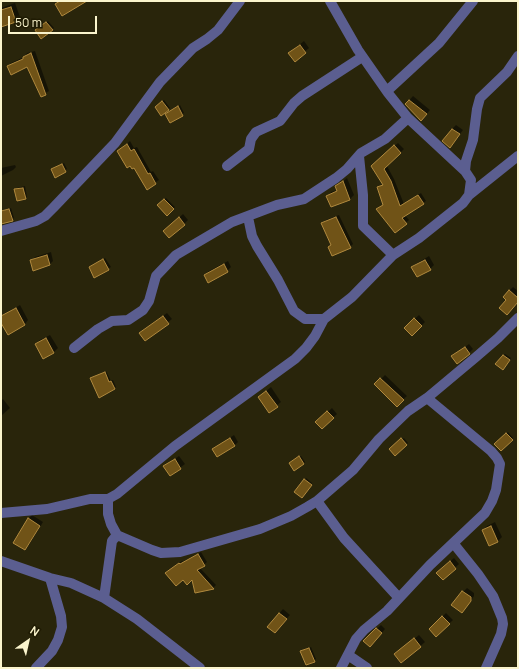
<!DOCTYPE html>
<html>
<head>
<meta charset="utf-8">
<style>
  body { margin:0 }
  #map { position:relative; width:519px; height:669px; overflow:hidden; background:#29250b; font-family:Manrope,sans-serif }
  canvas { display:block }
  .frame { position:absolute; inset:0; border:2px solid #fbf5cd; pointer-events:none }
  .north { position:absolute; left:8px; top:621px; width:40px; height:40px; -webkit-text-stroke:3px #1f1b03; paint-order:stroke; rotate:34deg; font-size:11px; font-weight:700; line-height:16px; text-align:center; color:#fbf5cd }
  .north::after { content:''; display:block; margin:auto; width:14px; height:18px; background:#fbf5cd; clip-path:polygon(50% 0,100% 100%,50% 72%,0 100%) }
  .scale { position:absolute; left:8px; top:16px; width:89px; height:18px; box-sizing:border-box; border:2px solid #fbf5cd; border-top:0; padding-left:5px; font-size:12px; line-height:14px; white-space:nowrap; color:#fbf5cd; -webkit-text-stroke:3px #1f1b03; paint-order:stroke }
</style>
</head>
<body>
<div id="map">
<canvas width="519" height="669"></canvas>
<div class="frame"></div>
<div class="north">N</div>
<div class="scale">50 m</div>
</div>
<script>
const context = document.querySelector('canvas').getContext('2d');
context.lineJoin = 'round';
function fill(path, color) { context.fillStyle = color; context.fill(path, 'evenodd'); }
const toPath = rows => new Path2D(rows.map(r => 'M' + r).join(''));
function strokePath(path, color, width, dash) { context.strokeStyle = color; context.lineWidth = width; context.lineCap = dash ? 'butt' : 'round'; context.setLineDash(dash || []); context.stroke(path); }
fill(toPath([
  [15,3,20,17,16,21,1,26,1,8],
  [48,21,54,28,52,30,38,29],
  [304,41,309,48,295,60,294,49],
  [35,51,49,91,41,96,27,66,8,67,11,63,24,57,27,53],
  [413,96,430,110,425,116,406,104],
  [164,100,170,108,168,110,158,105],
  [180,105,184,113,171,121,166,114],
  [456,125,463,130,453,143,452,129],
  [130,141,134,148,137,147,151,172,153,171,159,180,147,188,134,167,118,151],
  [398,143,404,149,387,166,394,179,404,204,421,193,426,201,405,215,409,220,395,232,377,209,384,204,378,187,383,184,372,166],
  [64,163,67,169,55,176,54,168],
  [15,165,16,167,13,170,1,176,1,168],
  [347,178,354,195,350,199,332,206,328,196,331,192,337,190,336,187],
  [25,186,27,197,25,198,15,190,17,188],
  [166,198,175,207,167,214,158,205],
  [11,208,14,218,12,220,1,220,1,211],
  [183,214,188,220,184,224,164,231],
  [339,215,353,244,350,247,329,247,332,244,323,223,326,220],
  [51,252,53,261,49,265,31,261,35,257],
  [429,256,434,265,430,269,412,267,416,264],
  [105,258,111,267,94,276,91,266],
  [228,261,231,267,227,271,205,275,209,271],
  [513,287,518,291,518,301,508,300,509,291],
  [20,305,28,320,25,324,8,333,1,321,1,316],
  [167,313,172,319,146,340,144,329],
  [419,315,425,322,412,335,405,328],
  [50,335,58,348,54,352,44,358,36,344,40,340],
  [469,344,473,349,469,353,453,356],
  [505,354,511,358,504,367,503,355],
  [106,371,111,381,113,380,116,387,114,389,93,377],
  [385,375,407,396,397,405,376,384],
  [271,387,281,402,269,412,259,397],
  [3,399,10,408,1,416,1,401],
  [332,408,337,414,322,428,317,422],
  [508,432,513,438,501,449,496,444],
  [234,435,238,442,234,446,213,449],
  [404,438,408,443,395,454,391,449],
  [179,456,185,464,170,475,165,466],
  [301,456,305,462,304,464,292,461],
  [306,478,312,483,304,495,305,480],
  [32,515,43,522,29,545,25,549,28,519],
  [495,522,502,537,498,541,490,544,483,530,487,526],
  [201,552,207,562,200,568,216,585,213,588,193,578,183,579,170,570,182,561,183,562],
  [454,558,459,564,443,579,441,569],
  [467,588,474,593,474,596,466,608,463,592],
  [283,609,290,615,278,628,268,626],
  [446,613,453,620,436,636,430,629],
  [381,625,385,629,374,642,364,641],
  [419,635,425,642,402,662,400,651],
  [311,647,316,659,314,661,301,651]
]), '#0007');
const building = toPath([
  [60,1,87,1,62,16,55,4,60,1],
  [11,7,16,22,1,27,1,10,11,7],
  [46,22,53,30,41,39,35,30,46,22],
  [300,45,306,53,295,62,288,53,300,45],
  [31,53,46,95,41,97,27,67,11,75,7,66,23,59,23,57,31,53],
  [409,100,427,114,421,121,405,104,409,100],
  [162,101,169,110,161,116,155,107,162,101],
  [178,106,183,116,170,123,165,114,178,106],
  [452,129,460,134,450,148,442,141,452,129],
  [127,144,131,151,134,149,148,174,150,173,156,184,147,190,134,168,132,169,130,166,127,168,117,151,127,144],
  [394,145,401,153,384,169,391,181,400,206,418,195,424,204,402,218,407,224,395,233,376,209,383,205,377,187,383,185,371,166,394,145],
  [62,164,66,172,55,178,51,169,62,164],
  [343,181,350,200,331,207,326,196,337,191,335,186,343,181],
  [23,188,26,199,17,201,14,189,23,188],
  [164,199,174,209,167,216,157,205,164,199],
  [9,209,13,221,1,224,1,211,9,209],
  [179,217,185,225,169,238,163,231,179,217],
  [336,217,351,248,332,256,328,247,331,245,321,223,336,217],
  [47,255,50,265,33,271,30,260,47,255],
  [103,259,109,270,94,278,89,267,103,259],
  [425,260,431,270,417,277,411,267,425,260],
  [224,264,228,272,208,283,204,275,224,264],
  [509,290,518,298,518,302,507,315,499,308,506,300,503,297,509,290],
  [16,308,25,325,8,335,1,323,1,316,16,308],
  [163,316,169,324,145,341,139,333,163,316],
  [414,318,422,326,412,336,404,328,414,318],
  [46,338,54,353,43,359,35,344,46,338],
  [465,347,470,354,457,364,451,356,465,347],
  [503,355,510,360,503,370,495,364,503,355],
  [105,372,109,382,111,381,115,389,99,398,90,378,105,372],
  [380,378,404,400,397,407,374,384,380,378],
  [266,391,278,407,269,413,258,397,266,391],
  [327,411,334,418,322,429,315,422,327,411],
  [506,433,513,440,501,451,494,444,506,433],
  [230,438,235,446,217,457,212,449,230,438],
  [401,438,407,445,395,456,389,449,401,438],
  [299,456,304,464,294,471,289,463,299,456],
  [175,459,181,469,170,476,163,466,175,459],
  [304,479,312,485,302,498,294,492,304,479],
  [28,518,40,526,25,550,13,543,28,518],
  [491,526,498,542,489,546,482,530,491,526],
  [198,554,205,566,197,570,214,589,195,593,192,580,187,585,183,580,176,586,165,573,179,563,180,564,198,554],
  [450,561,456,569,443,580,436,573,450,561],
  [462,591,471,597,471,601,462,613,451,605,462,591],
  [279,613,287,619,275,633,267,627,279,613],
  [442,616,450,624,436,637,429,629,442,616],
  [376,628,382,633,370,647,363,641,376,628],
  [414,638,421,647,401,663,394,654,414,638],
  [309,648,315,662,306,665,300,651,309,648]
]);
fill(building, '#705317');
strokePath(building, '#b0893e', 1);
strokePath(toPath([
  [388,93,387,91,439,43,473,1],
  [359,156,363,195,363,226,393,255],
  [227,166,249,149,251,139,256,132,280,121,294,103,302,96,362,57],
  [465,171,466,161,473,140,477,109,480,98,507,72,518,56],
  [469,195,518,156],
  [248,217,252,236,257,246,278,280,294,311,305,319,324,319],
  [1,231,36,221,45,216,53,208,115,143,160,82,193,48,207,39,218,30,240,1],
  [74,348,98,329,112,321,128,320,143,310,149,301,156,276,176,255,232,222,277,205,304,199,336,178,347,169,361,153,385,139,408,118],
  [317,501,344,538,399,598],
  [1,513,47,509,90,499,108,499,117,494,175,446,295,359,306,348,315,336,324,319,352,297,393,255,419,238,463,203,469,195,471,180,465,171,408,118,388,93,358,50,330,1],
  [117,535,152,550,161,553,180,552,260,529,291,516,307,507,317,501,353,470,379,439,408,411,427,398,476,357,498,338,518,318],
  [454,544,478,574,493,596,502,618,503,624,501,634,486,668],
  [1,561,50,578,71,583,104,598,137,619,200,668],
  [104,598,112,541,117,535,111,524,108,514,108,499],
  [348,655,367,668],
  [36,668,52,651,58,640,62,627,61,616,50,578],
  [341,668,356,639,364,630,387,611,430,565,485,513,492,501,496,490,500,464,497,458,491,451,427,398]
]), '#5b5e90', 10);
</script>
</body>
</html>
